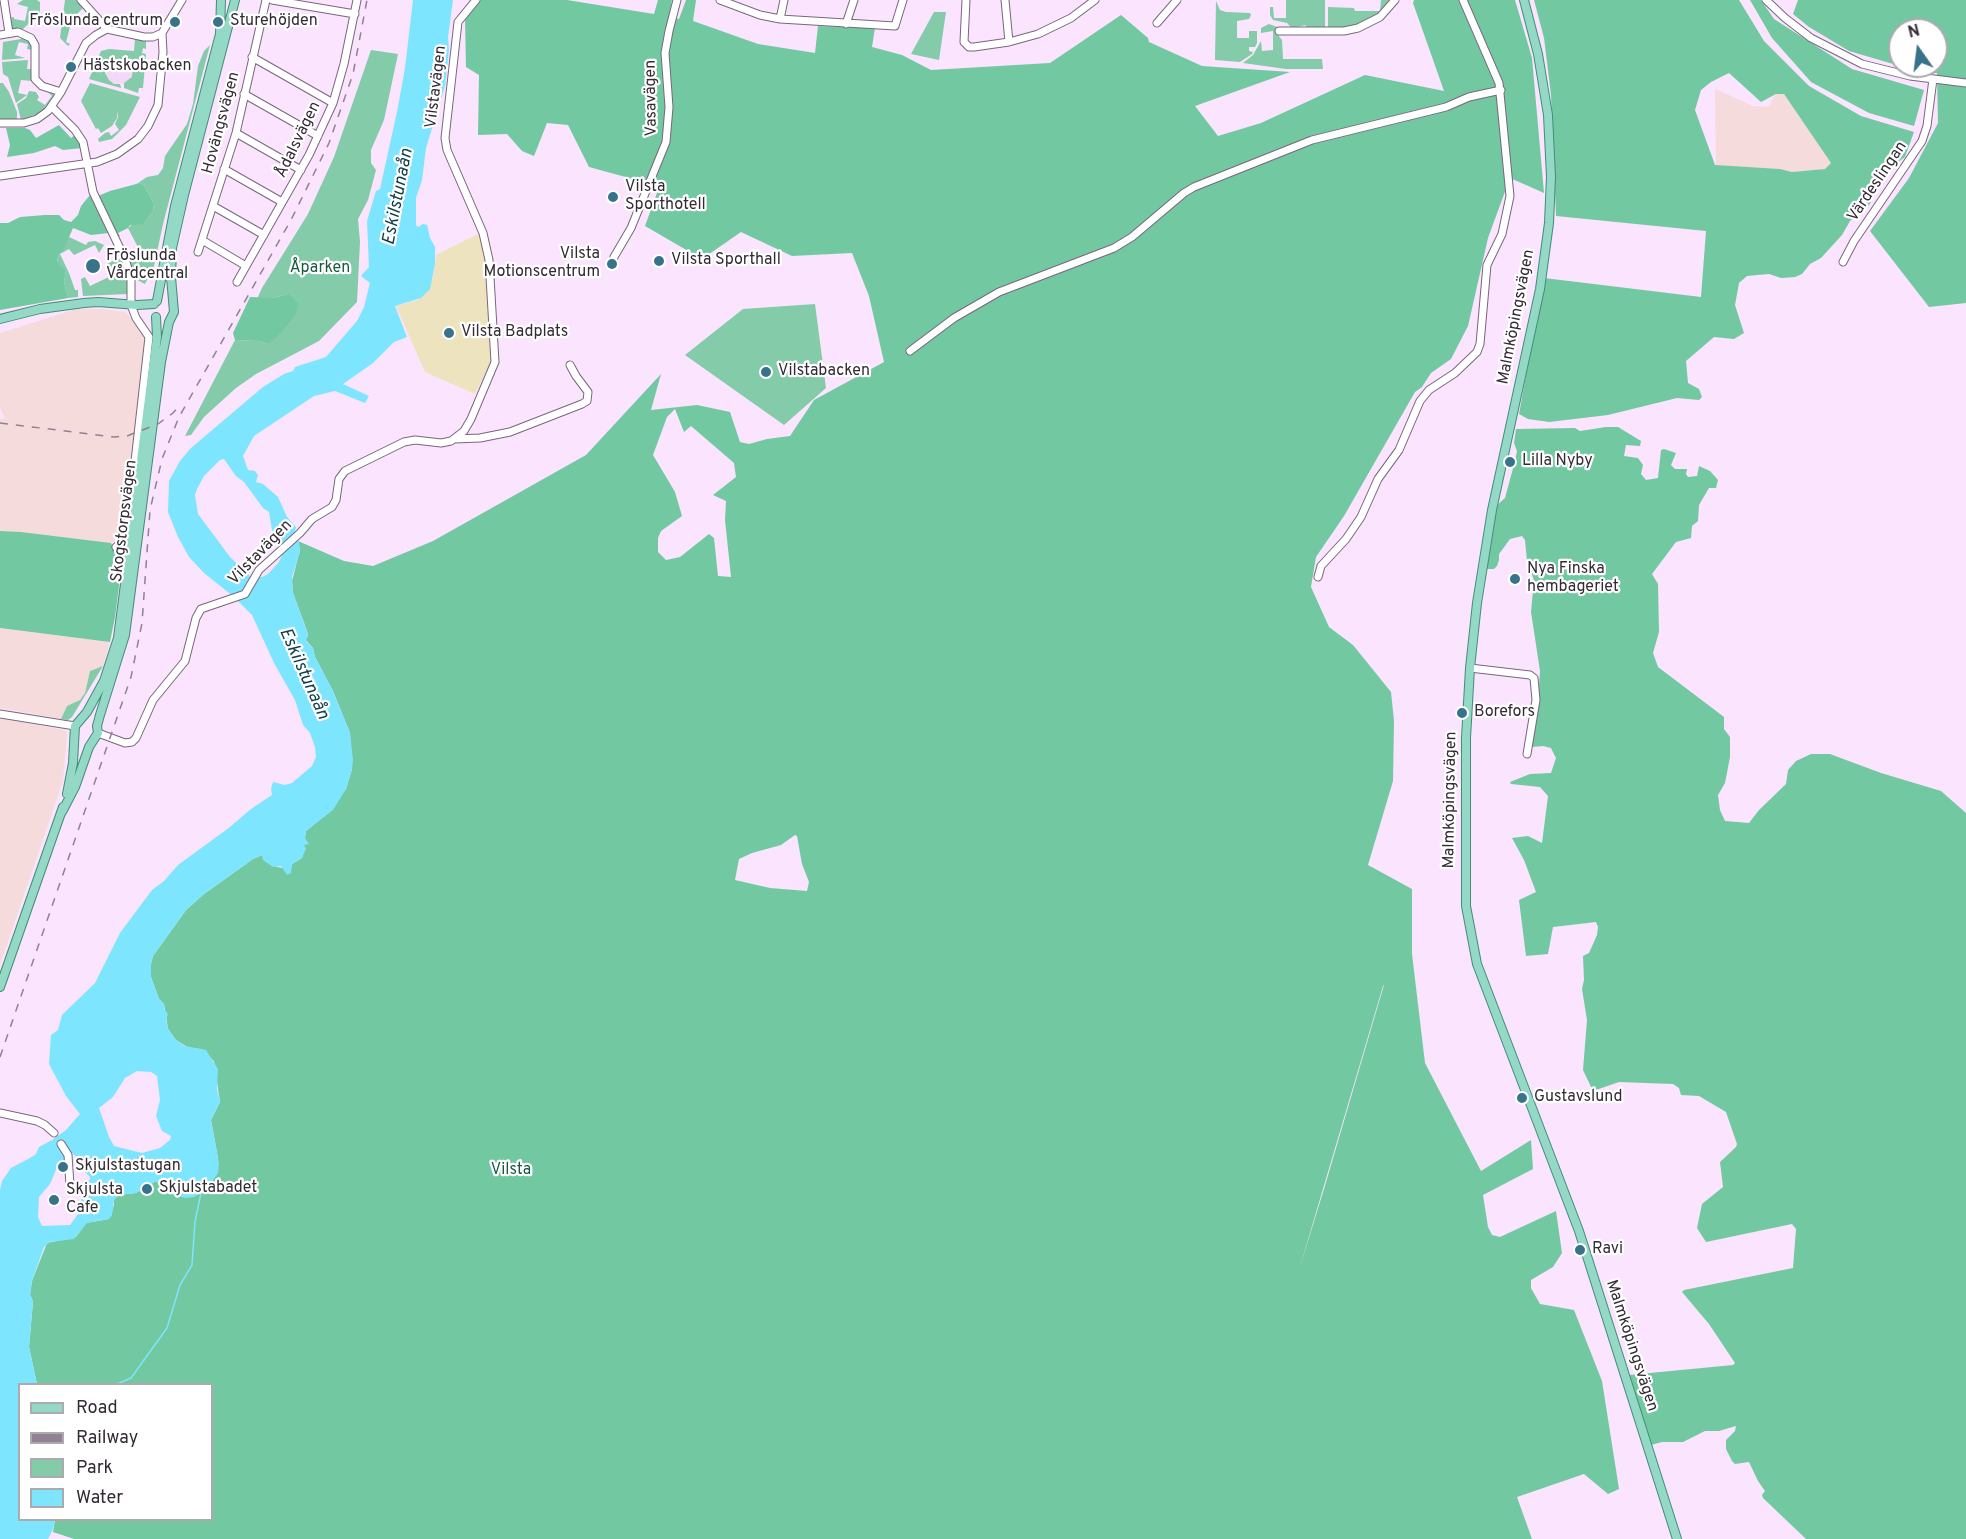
<!DOCTYPE html>
<html>
<head>
<meta charset="utf-8">
<style>
  body { margin:0 }
  #map { position:relative; width:1966px; height:1539px; overflow:hidden; background:#fae4fe; font-family:Overpass,sans-serif }
  canvas { display:block }
  .legend { position:absolute; left:18px; top:1383px; width:195px; height:138px; box-sizing:border-box; background:#fff; border:2px solid #adaaae; margin:0; padding:8px 10px; list-style:none; font-size:18px; color:#332a34 }
  .legend li { display:flex; align-items:center; gap:12px; height:30px }
  .legend b { width:30px; border:2px solid #adaaae }
  .north { position:absolute; left:1888px; top:18px; width:60px; height:60px; box-sizing:border-box; background:#fff; border:2px solid #adaaae; border-radius:50%; rotate:346deg; font-size:16px; font-weight:700; line-height:24px; text-align:center; color:#332a34 }
  .north::after { content:''; display:block; margin:auto; width:21px; height:27px; background:#38728b; clip-path:polygon(50% 0,100% 100%,50% 72%,0 100%) }
</style>
</head>
<body>
<div id="map">
<canvas width="1966" height="1539"></canvas>
<ul class="legend">
<li><b style="height:8px;background:#94d9c5"></b>Road</li>
<li><b style="height:8px;background:#908193"></b>Railway</li>
<li><b style="height:16px;background:#83cba9"></b>Park</li>
<li><b style="height:16px;background:#7ee5ff"></b>Water</li>
</ul>
<div class="north">N</div>
</div>
<script>
const context = document.querySelector('canvas').getContext('2d');
context.lineJoin = 'round';
function fill(path, color) { context.fillStyle = color; context.fill(path, 'evenodd'); }
const toPath = rows => new Path2D(rows.map(r => 'M' + r).join(''));
function strokePath(path, color, width, dash) { context.strokeStyle = color; context.lineWidth = width; context.lineCap = dash ? 'butt' : 'round'; context.setLineDash(dash || []); context.stroke(path); }
function drawText(font, color, halo, rows, align = 'center') {
  context.font = font + ' Overpass,sans-serif'; context.lineWidth = 4.5; context.setLineDash([]); context.textBaseline = 'middle'; context.strokeStyle = halo; context.fillStyle = color; for (const [text, x, y, turn = 0] of rows) {
    context.save(); context.translate(x, y); context.rotate((+turn || 0) * Math.PI / 180); context.textAlign = isNaN(turn) ? turn : align; if (halo) context.strokeText(text, 0, 0); context.fillText(text, 0, 0); context.restore();
  }
}
fill(toPath([
  [131,60,133,68,133,77,125,83,114,84,109,80,105,73,105,65]
]), '#f3d8f8');
fill(toPath([
  [1715,89,1753,106,1768,107,1776,94,1784,94,1831,163,1825,169,1792,172,1779,169,1716,166],
  [76,309,102,309,126,312,147,340,125,529,123,537,111,543,21,532,0,531,0,419,5,419,0,408,0,333],
  [0,628,110,642,103,666,90,671,85,693,80,700,67,706,61,719,57,718,0,708],
  [0,718,64,730,67,732,67,736,63,781,0,965]
]), '#f6dbdc');
fill(toPath([
  [23,0,37,0,40,2,40,13,23,29,11,29,8,18,14,17,14,19,25,21,28,7,17,4],
  [65,0,79,0,83,8,77,14,78,17,73,16,66,42,70,44,68,46,60,38],
  [1286,0,1325,0,1325,29,1306,29,1306,25,1292,28,1287,23,1273,20,1270,15,1270,7,1273,7,1274,18,1286,18],
  [1381,0,1392,0,1372,20,1352,27,1328,29,1328,7,1354,8,1355,11,1380,11],
  [1216,1,1220,10,1226,12,1250,13,1251,15,1249,19,1237,21,1237,38,1249,38,1249,31,1257,31,1257,43,1255,47,1249,47,1249,51,1253,52,1252,54,1240,62,1215,60],
  [934,12,946,12,939,60,911,54],
  [1269,24,1277,27,1278,35,1282,40,1283,59,1322,59,1323,69,1286,69,1243,63,1253,55,1261,41,1262,51,1273,50,1273,31,1261,33,1261,28],
  [22,36,31,42,32,50,27,49,28,44,19,42,15,55,25,58,2,60,3,42,21,39],
  [135,39,146,41,146,49,143,48,142,53,146,54,143,88,139,88,138,93,124,88,124,83,132,77,133,68,131,60,105,66,105,73,109,80,114,84,120,84,121,88,89,79,101,51,109,49,134,51],
  [210,45,163,224,154,266,145,284,143,283,134,278,127,255,132,253,137,262,144,259,128,228,133,224,144,224,153,211,154,204,144,185,140,183,135,185,147,177,158,175,163,168,165,156,187,124,193,104,198,66,204,51],
  [371,50,398,54,384,120,371,150,371,163,376,170,368,200,358,219,360,242,357,302,319,341,256,374,236,388,204,417,191,435,185,436,235,340,259,341,268,344,288,294,273,298,257,299,262,288,308,214,334,157],
  [28,60,27,69,31,69,32,81,21,80,18,93,27,95,16,103,8,77,3,74,2,62],
  [0,83,3,83,9,92,17,112,17,120,0,119],
  [90,83,140,97,126,125,112,139,99,142,98,139,105,133,109,132,111,136,119,130,115,124,118,117,117,111,117,118,112,126,101,133,98,128,96,129,81,101],
  [29,91,36,92,39,97,37,100,45,105,52,96,48,92,53,94,54,97,40,113,21,120,17,104,26,98],
  [69,237,86,245,88,242,95,241,104,245,99,253,95,245,74,255,69,249,60,254,69,273,75,290,78,290,78,297,68,298,64,282,66,270,59,266,57,262,59,254],
  [121,257,127,279,128,294,83,296,81,279,85,277,90,286,111,276,105,265],
  [815,304,826,388,784,425,685,355,743,309],
  [103,666,72,717,68,720,61,719,67,706,80,700,85,693,90,671]
]), '#83cba9');
fill(toPath([
  [480,0,567,0,654,14,658,0,672,0,669,17,679,19,686,0,696,0,693,21,758,44,815,53,818,26,875,28,872,47,902,55,931,70,1050,63,1121,15,1148,38,1149,42,1202,66,1290,72,1195,106,1218,136,1261,123,1365,75,1444,91,1413,3,1414,0,1515,0,1532,58,1544,193,1510,178,1488,238,1468,326,1451,359,1431,373,1422,387,1415,392,1344,516,1316,557,1311,587,1329,627,1353,645,1391,692,1394,721,1393,781,1368,865,1412,889,1412,954,1425,1063,1481,1171,1531,1140,1533,1169,1483,1195,1488,1227,1492,1235,1500,1237,1556,1211,1562,1253,1553,1267,1531,1280,1531,1288,1540,1304,1574,1310,1602,1381,1619,1489,1608,1494,1584,1474,1517,1497,1532,1539,74,1539,53,1532,55,1520,212,1520,212,1384,37,1384,29,1347,33,1301,30,1295,32,1281,47,1243,76,1237,86,1223,109,1219,114,1205,114,1200,118,1195,136,1193,156,1181,170,1194,218,1158,211,1120,220,1102,214,1061,201,1049,189,1048,176,1040,168,1029,164,1004,159,999,151,977,151,964,153,956,186,910,204,894,253,859,262,855,277,867,290,869,292,864,302,858,306,831,327,814,346,789,352,769,350,733,333,691,315,657,313,648,305,639,308,636,307,631,293,593,292,581,300,550,298,541,344,561,373,566,433,541,586,455,661,374,651,410,697,405,730,412,740,442,749,444,767,439,790,436,814,400,884,362,869,296,852,253,792,256,741,232,702,259,645,226,657,193,633,179,589,167,568,125,547,123,534,156,522,151,507,134,478,135,479,75,466,67,465,17],
  [675,409,684,432,691,426,734,463,736,477,713,495,726,501,725,520,731,577,718,576,714,538,709,534,680,557,666,560,658,552,658,538,661,531,682,516,675,492,653,455,667,417],
  [795,835,797,836,802,864,809,882,807,891,770,888,735,880,739,859,752,853,781,845],
  [1384,985,1324,1189,1299,1270,1383,986],
  [1534,0,1739,0,1764,41,1809,86,1861,116,1914,132,1905,157,1891,167,1868,207,1850,221,1842,235,1821,258,1810,264,1802,274,1795,277,1781,278,1769,274,1747,276,1739,283,1735,305,1744,333,1734,339,1714,337,1686,361,1688,383,1699,389,1702,397,1699,400,1677,398,1608,415,1549,422,1528,419,1519,414,1544,278,1701,297,1706,231,1556,216,1551,95,1544,38],
  [1729,73,1761,102,1776,94,1784,94,1831,163,1825,169,1792,172,1780,169,1715,165,1695,110,1701,90,1711,82],
  [1750,0,1761,0,1774,19,1852,69,1924,90,1914,126,1869,113,1811,82,1772,38],
  [1798,0,1966,0,1966,303,1929,307,1870,231,1909,178,1938,123,1937,73,1917,71,1900,66,1936,66,1936,30,1900,30,1900,66,1849,51,1809,27,1793,14],
  [59,125,71,138,75,135,82,148,63,150,55,146,34,153,7,157,10,145,6,128,25,128,30,130,36,138],
  [140,183,144,185,154,204,153,211,144,224,130,225,128,228,118,233,120,236,118,237,98,196,110,191],
  [90,195,109,233,91,235,73,228,63,251,59,254,57,261,59,265,66,270,64,282,68,298,0,310,0,223,8,223,20,217,45,215,59,215,64,220,71,222,78,215,81,206],
  [288,294,298,303,296,314,281,333,268,344,259,341,235,340,233,333,250,297,273,298],
  [1606,427,1618,427,1641,441,1640,446,1626,445,1624,456,1638,458,1643,465,1641,474,1646,480,1658,478,1661,450,1664,449,1676,453,1671,465,1675,469,1687,469,1686,474,1688,477,1697,476,1699,466,1710,471,1718,480,1716,488,1709,488,1699,505,1698,521,1692,526,1691,538,1676,542,1652,574,1658,584,1659,632,1653,653,1658,667,1724,717,1724,729,1730,737,1730,757,1725,783,1718,795,1720,810,1725,821,1749,823,1759,810,1786,784,1788,770,1796,761,1811,754,1830,754,1881,773,1941,791,1966,813,1966,1539,1806,1539,1763,1498,1762,1495,1765,1491,1758,1481,1749,1462,1735,1464,1732,1461,1726,1449,1726,1440,1735,1431,1736,1426,1719,1431,1705,1431,1683,1442,1662,1442,1651,1445,1629,1375,1733,1365,1735,1363,1709,1324,1682,1292,1684,1290,1793,1268,1796,1229,1792,1224,1706,1242,1697,1228,1702,1204,1723,1187,1720,1162,1736,1147,1737,1144,1726,1112,1699,1096,1681,1095,1679,1088,1673,1084,1619,1082,1593,1091,1583,1070,1587,1020,1582,989,1584,980,1583,956,1589,953,1597,935,1598,927,1596,922,1553,927,1548,954,1526,956,1519,900,1536,892,1524,860,1512,838,1528,836,1542,843,1548,796,1540,787,1511,784,1510,782,1530,774,1551,773,1556,758,1551,748,1543,746,1532,747,1531,743,1537,717,1540,671,1531,612,1534,580,1527,561,1525,540,1522,536,1510,539,1499,554,1499,560,1497,566,1494,569,1485,569,1495,507,1505,498,1515,461,1517,451,1514,443,1516,429,1575,428,1580,431],
  [0,531,21,532,111,543,115,552,118,555,123,555,115,617,110,642,0,628]
]), '#72c8a1');
fill(toPath([
  [480,233,485,252,492,360,475,394,425,372,396,306,418,300,433,278,436,255]
]), '#ede3be');
fill(toPath([
  [413,0,453,0,448,37,449,50,445,86,426,148,422,180,416,198,416,225,418,227,423,224,427,225,430,238,435,247,435,264,430,289,421,298,395,306,407,337,394,342,373,363,343,384,369,396,365,403,335,391,314,396,254,436,243,456,248,470,255,471,258,475,256,482,263,484,278,497,287,517,296,527,294,536,299,543,300,552,292,577,293,593,308,634,306,641,313,648,315,657,333,691,350,733,353,760,352,769,346,789,333,810,306,831,305,838,309,844,304,845,306,849,302,858,292,864,291,873,287,875,281,866,273,867,263,860,262,855,253,859,204,894,186,910,153,956,151,964,151,977,159,999,164,1004,164,1009,168,1014,166,1020,168,1029,176,1040,185,1046,206,1050,218,1069,217,1089,220,1102,211,1120,219,1164,218,1173,207,1189,194,1197,186,1198,173,1195,156,1181,136,1193,118,1195,114,1200,112,1215,109,1219,87,1223,74,1239,50,1242,44,1247,32,1281,30,1295,33,1301,29,1347,37,1384,20,1384,20,1520,55,1520,53,1529,48,1539,0,1539,0,1190,2,1181,11,1168,30,1158,36,1154,39,1147,52,1140,66,1130,80,1114,66,1096,49,1064,51,1035,58,1030,62,1015,95,983,120,933,152,890,164,881,178,865,230,827,251,809,272,795,271,789,273,782,285,785,292,783,312,766,316,757,315,747,310,733,303,725,295,700,274,663,252,615,234,597,204,573,189,557,178,537,168,512,169,481,180,461,191,448,263,387,284,374,293,371,295,367,326,357,357,321,364,307,370,283,361,276,369,267,367,221,376,191,380,189,397,112,405,68],
  [224,459,236,476,244,482,263,508,269,512,272,530,281,545,283,553,279,562,268,574,262,577,251,577,230,557,198,514,195,495,197,489,204,476,220,460],
  [137,1071,151,1072,157,1076,160,1100,156,1116,162,1131,171,1136,170,1140,160,1148,142,1153,114,1146,109,1137,99,1108,113,1097,125,1078],
  [67,1149,78,1158,83,1170,90,1177,90,1180,86,1181,78,1214,70,1225,42,1226,38,1217,39,1197,50,1184,58,1165,64,1163]
]), '#7ee5ff');
strokePath(toPath([
  [117,1384,131,1378,167,1328,180,1285,192,1265,195,1222,201,1193]
]), '#7ee5ff', 1.5);
const minor = toPath([
  [4,0,9,33],
  [81,0,107,29],
  [272,0,355,14],
  [720,0,760,15,780,19,895,26,903,0],
  [966,0,964,42,969,47,974,47,1009,42,1038,34,1071,18,1095,0],
  [1005,0,1009,42],
  [1766,0,1785,18,1811,38,1862,64,1910,76,1966,83],
  [780,19,784,0],
  [1157,23,1177,0],
  [846,24,854,0],
  [1279,31,1344,31,1358,28,1380,17,1395,0],
  [0,35,18,32,31,38,35,45,35,79,42,86,61,92],
  [252,57,333,103],
  [244,94,318,136],
  [52,107,75,130,83,142,93,192,125,259,131,279,131,305,136,318,149,337,125,550,123,553,120,553,116,547,125,539],
  [0,123,24,123,37,119,48,111,61,92,86,43,96,35,107,29,144,37,153,37,162,33],
  [236,133,301,170],
  [224,169,282,202],
  [0,176,97,162,117,154,138,139,148,126,158,105,163,52,162,33,182,0],
  [213,206,264,235],
  [202,240,246,266],
  [198,252,236,133,266,0],
  [614,257,631,228,666,142,669,107,665,53,669,31,677,0],
  [1843,262,1854,241,1922,141,1927,126,1933,79],
  [237,282,309,155,333,103,344,64,357,0],
  [910,351,954,318,999,292,1114,248,1132,237,1184,193,1194,187,1312,140,1446,107,1469,97,1501,90],
  [454,439,480,438,510,432,582,404,587,401,588,392,576,376,570,365],
  [1318,577,1321,566,1346,539,1361,517,1378,479,1399,450,1420,401,1429,390,1455,373,1477,352,1480,344,1487,265,1502,234,1510,196,1499,83,1463,0],
  [1470,668,1530,675,1534,678,1536,700,1527,754],
  [0,714,75,726],
  [98,733,125,743,132,742,136,738,153,700,185,661,196,618,201,609,245,594,259,570,300,533,312,519,332,507,336,500,339,479,345,471,404,442,415,440,441,443,451,441,464,431,471,419,495,362,489,260,483,233,447,150,445,138,458,22,476,0],
  [0,1113,37,1121,45,1125,54,1133],
  [61,1144,68,1155,70,1185]
]);
const major = toPath([
  [1524,0,1538,54,1548,115,1551,177,1549,223,1540,289,1492,510,1477,603,1470,668,1466,738,1466,906,1477,964,1579,1231,1677,1539],
  [157,301,175,206,220,34,221,0],
  [0,319,40,309,84,303,98,302,137,305,154,304],
  [67,794,73,763,75,726,87,712,104,681,118,638,157,337,156,317],
  [62,812,75,787,89,747,98,733,97,726,100,715,125,635,161,362,169,322,174,312,171,277,172,248,184,195,235,0],
  [0,987,63,807]
]);
strokePath(minor, '#79667d', 9);
strokePath(major, '#448b79', 10);
strokePath(minor, '#fff', 7);
strokePath(major, '#94d9c5', 8);
strokePath(toPath([
  [0,423,114,437,127,436,158,424,173,413,181,404],
  [0,1057,131,677,142,623,150,510,162,459,179,417,291,220,329,143,353,74,367,0]
]), '#908193', 1.5, [8, 8]);
for (const [x, y, r, color] of [
  [175,22,6,"#38728b"],
  [218,22,6,"#38728b"],
  [71,67,6,"#38728b"],
  [613,197,6,"#38728b"],
  [659,261,6,"#38728b"],
  [612,264,6,"#38728b"],
  [93,266,8,"#38728b"],
  [449,333,6,"#38728b"],
  [766,372,6,"#38728b"],
  [1510,462,6,"#38728b"],
  [1515,579,6,"#38728b"],
  [1462,713,6,"#38728b"],
  [1522,1098,6,"#38728b"],
  [63,1167,6,"#38728b"],
  [147,1189,6,"#38728b"],
  [54,1200,6,"#38728b"],
  [1580,1250,6,"#38728b"]
]) { const dot = new Path2D(); dot.arc(x, y, r, 0, 2 * Math.PI); context.fillStyle = color; context.fill(dot); strokePath(dot, '#fff', 2); }
drawText('16px', '#332a34', '#fff', [
  ["Fröslunda centrum",163,22,"right"],
  ["Sturehöjden",230,22],
  ["Hästskobacken",83,67],
  ["Vilsta",625,188],
  ["Sporthotell",625,206],
  ["Vilsta",600,255,"right"],
  ["Motionscentrum",600,273,"right"],
  ["Fröslunda",106,257],
  ["Vårdcentral",106,275],
  ["Vilsta Sporthall",671,261],
  ["Vilsta Badplats",461,333],
  ["Vilstabacken",778,372],
  ["Lilla Nyby",1522,462],
  ["Nya Finska",1527,570],
  ["hembageriet",1527,588],
  ["Borefors",1474,713],
  ["Gustavslund",1534,1098],
  ["Skjulstastugan",75,1167],
  ["Skjulstabadet",159,1189],
  ["Skjulsta",66,1191],
  ["Cafe",66,1209],
  ["Ravi",1592,1250]
], 'left');
drawText('16px', '#332a34', '#fff', [
  ["Vilstavägen",437,87,-83],
  ["Vasavägen",652,98,-91],
  ["Hovängsvägen",222,123,-75],
  ["Ådalsvägen",299,140,-64],
  ["Värdeslingan",1878,182,-56],
  ["Malmköpingsvägen",1517,317,-79],
  ["Skogstorpsvägen",125,521,-83],
  ["Vilstavägen",261,553,-46],
  ["Malmköpingsvägen",1451,800,-89],
  ["Malmköpingsvägen",1631,1346,72]
]);
drawText('16px', '#175a40', '#fff', [
  ["Åparken",320,269],
  ["Vilsta",511,1171]
]);
drawText('italic 18px', '#0d3e48', '#fff', [
  ["Eskilstunaån",399,197,-79],
  ["Eskilstunaån",303,674,66]
]);
</script>
</body>
</html>
